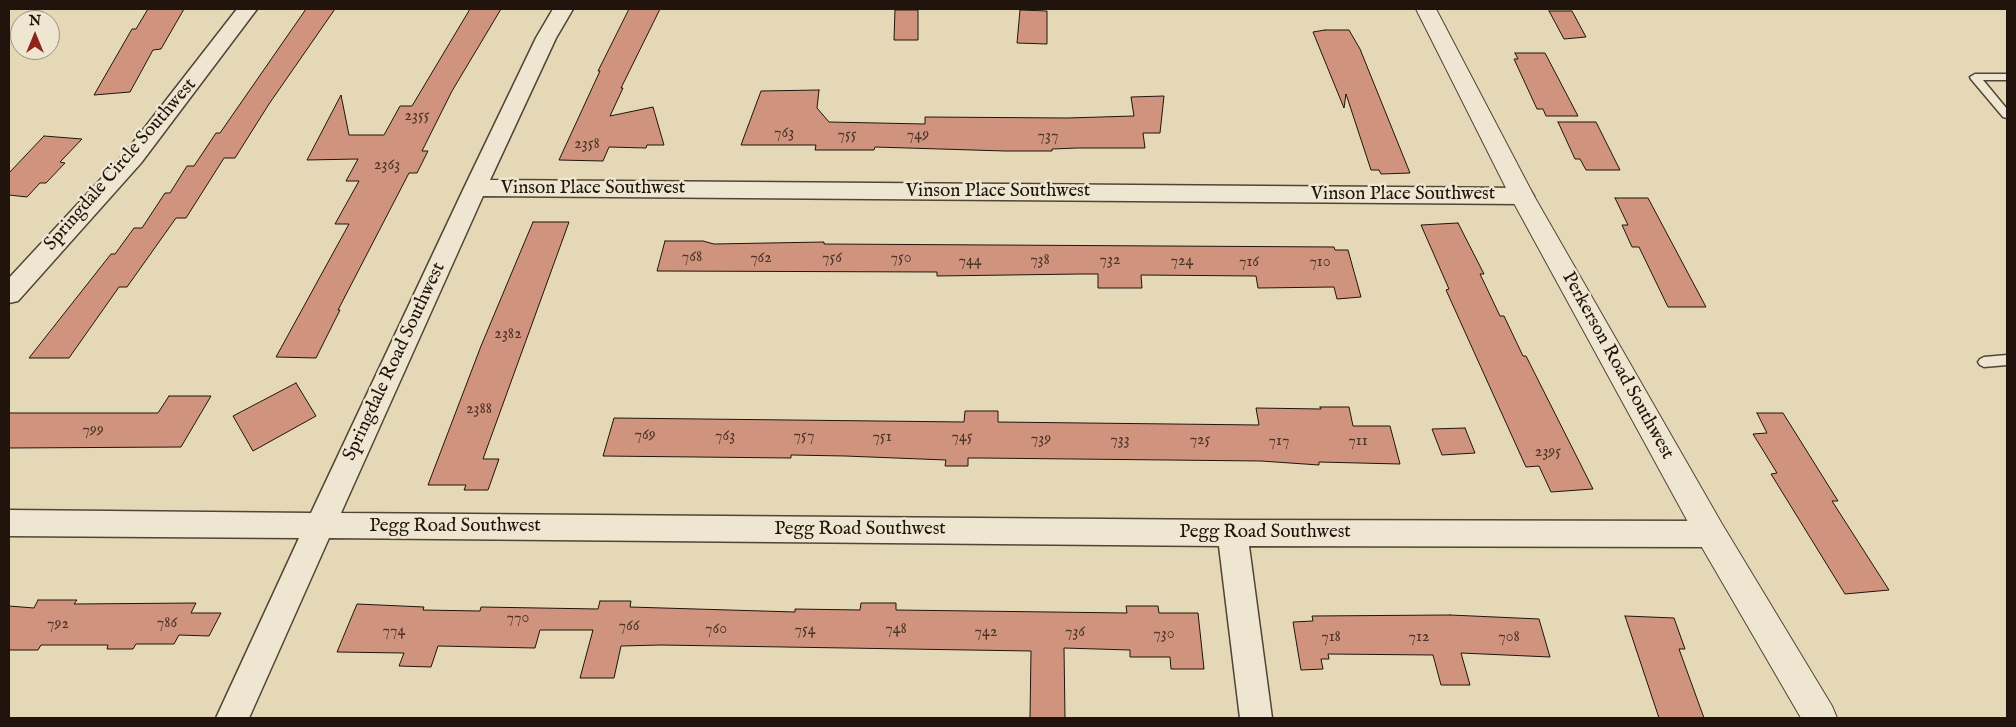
<!DOCTYPE html>
<html>
<head>
<meta charset="utf-8">
<style>
  body { margin:0 }
  #map { position:relative; width:2016px; height:727px; overflow:hidden; background:#e5d8b6; font-family:"IM FELL English",serif }
  canvas { display:block }
  .frame { position:absolute; inset:0; border:10px solid #20140c; pointer-events:none }
  .north { position:absolute; left:10px; top:10px; width:50px; height:50px; box-sizing:border-box; background:#eee6d0; border:1px solid #9c9282; border-radius:50%; rotate:0deg; font-size:14px; font-weight:700; line-height:20px; text-align:center; color:#20140c }
  .north::after { content:''; display:block; margin:auto; width:18px; height:22px; background:#8f2418; clip-path:polygon(50% 0,100% 100%,50% 72%,0 100%) }
</style>
</head>
<body>
<div id="map">
<canvas width="2016" height="727"></canvas>
<div class="frame"></div>
<div class="north">N</div>
</div>
<script>
const context = document.querySelector('canvas').getContext('2d');
context.lineJoin = 'round';
function fill(path, color) { context.fillStyle = color; context.fill(path, 'evenodd'); }
const toPath = rows => new Path2D(rows.map(r => 'M' + r).join(''));
function strokePath(path, color, width, dash) { context.strokeStyle = color; context.lineWidth = width; context.lineCap = dash ? 'butt' : 'round'; context.setLineDash(dash || []); context.stroke(path); }
function drawText(font, color, halo, rows, align = 'center') {
  context.font = font + ' "IM FELL English",serif'; context.lineWidth = 5; context.setLineDash([]); context.textBaseline = 'middle'; context.strokeStyle = halo; context.fillStyle = color; for (const [text, x, y, turn = 0] of rows) {
    context.save(); context.translate(x, y); context.rotate((+turn || 0) * Math.PI / 180); context.textAlign = isNaN(turn) ? turn : align; if (halo) context.strokeText(text, 0, 0); context.fillText(text, 0, 0); context.restore();
  }
}
const building = toPath([
  [148,9,184,9,161,49,153,50,130,92,94,95,132,29,136,29,148,9],
  [306,9,335,9,269,104,235,158,224,158,186,218,176,218,127,287,119,287,69,358,29,358,111,254,115,254,134,228,142,228,165,193,170,193,187,166,194,166,216,133,220,133,306,9],
  [470,9,501,9,452,91,422,151,428,151,417,173,409,173,338,310,340,310,316,358,276,357,349,224,335,224,359,181,346,181,358,159,307,160,341,95,349,135,384,135,400,106,412,106,470,9],
  [629,9,660,9,621,88,623,88,610,116,653,107,664,145,647,145,646,148,609,147,603,161,559,160,600,71,598,71,629,9],
  [895,10,918,10,918,40,894,40,895,10],
  [1020,10,1047,11,1047,44,1017,43,1020,10],
  [1549,11,1572,11,1586,37,1564,39,1549,11],
  [1325,30,1349,30,1360,49,1410,173,1381,174,1379,170,1371,170,1346,94,1344,108,1313,32,1325,30],
  [1515,53,1545,53,1578,116,1546,116,1543,109,1537,109,1514,59,1518,59,1515,53],
  [819,90,817,108,829,122,925,124,925,117,1067,118,1134,116,1131,97,1164,96,1160,133,1143,133,1145,148,1077,148,1052,149,1052,151,1005,151,875,147,874,150,815,150,816,145,741,145,761,91,819,90],
  [1558,122,1596,122,1620,170,1586,170,1580,159,1575,159,1558,122],
  [44,136,82,139,60,162,65,163,46,183,40,183,27,197,9,195,9,173,44,136],
  [1615,198,1648,198,1706,307,1668,307,1639,247,1632,247,1622,225,1628,225,1615,198],
  [533,222,569,222,483,459,499,459,488,490,464,490,466,485,428,485,481,346,533,222],
  [1458,223,1484,274,1480,274,1500,316,1504,316,1523,356,1526,356,1593,489,1551,492,1539,466,1526,467,1446,290,1449,289,1421,225,1458,223],
  [665,241,703,241,714,244,824,242,824,244,1334,247,1335,250,1348,250,1361,297,1337,299,1334,287,1258,288,1256,276,1141,275,1142,288,1098,288,1098,274,1080,274,937,276,937,272,657,271,665,241],
  [296,383,316,416,253,451,233,416,296,383],
  [169,396,211,396,181,447,9,448,9,413,158,413,169,396],
  [1320,407,1349,407,1353,426,1390,426,1400,464,1319,462,1319,465,1261,461,981,458,968,458,968,466,945,466,946,460,845,456,791,455,791,458,603,456,614,418,964,422,965,411,998,411,998,422,1259,425,1256,408,1321,409,1320,407],
  [1757,413,1783,413,1838,501,1832,501,1889,590,1845,594,1771,474,1777,473,1753,434,1767,433,1757,413],
  [1465,428,1475,453,1442,455,1432,429,1465,428],
  [38,600,77,600,74,604,196,603,191,613,221,613,209,636,179,635,174,644,136,644,133,649,107,649,108,645,41,645,38,650,9,650,9,606,34,608,38,600],
  [600,601,631,601,630,607,795,612,795,609,860,610,861,603,896,603,896,610,1127,613,1126,606,1158,606,1159,613,1198,613,1204,669,1171,669,1170,657,1130,657,1130,650,1064,648,1065,718,1030,718,1031,651,661,645,621,646,614,678,580,678,593,630,540,630,535,648,438,646,431,667,399,666,404,653,337,652,357,604,424,607,423,610,480,611,481,607,598,609,600,601],
  [1450,615,1539,619,1550,657,1461,653,1470,685,1441,685,1433,655,1328,654,1329,659,1321,659,1323,669,1301,670,1293,622,1313,621,1312,616,1450,615],
  [1625,616,1674,618,1685,649,1679,649,1704,718,1659,718,1625,616]
]);
fill(building, '#d0947e');
strokePath(building, '#20140c', 1);
const service = toPath([
  [1975,74,2007,74,2007,80,1983,80,2007,109,2007,118,2003,117,1971,79,1970,77,1975,74],
  [2007,355,2007,365,1984,367,1980,365,1978,362,1980,359,1984,357,2007,355]
]);
const minor = toPath([
  [237,9,257,9,141,163,18,301,9,303,9,278,125,153,237,9],
  [553,9,573,9,556,38,490,180,1522,188,1530,190,1534,196,1530,202,1522,204,483,196,341,513,1232,520,1711,521,1721,525,1726,534,1721,543,1711,547,1249,546,1272,718,1240,718,1219,546,329,538,249,718,216,718,299,538,9,536,9,510,311,513,464,188,536,38,553,9]
]);
const tertiary = toPath([
  [1416,9,1436,9,1534,196,1722,524,1832,706,1837,718,1801,718,1700,544,1510,196,1416,9]
]);
strokePath(service, '#514536', 3);
strokePath(minor, '#514536', 3);
strokePath(tertiary, '#514536', 2);
fill(service, '#eee6d0');
fill(minor, '#eee6d0');
fill(tertiary, '#eee6d0');
drawText('16px', '#4c3428', null, [
  ["2355",417,117],
  ["763",784,134],
  ["755",847,136],
  ["749",918,136],
  ["737",1048,137],
  ["2358",587,145],
  ["2363",387,166],
  ["768",692,258],
  ["762",761,259],
  ["756",832,259],
  ["750",901,259],
  ["738",1040,261],
  ["732",1110,261],
  ["744",970,262],
  ["724",1182,262],
  ["716",1249,263],
  ["710",1320,263],
  ["2382",508,335],
  ["2388",479,410],
  ["799",93,431],
  ["769",645,436],
  ["763",725,437],
  ["757",804,437],
  ["751",882,438],
  ["745",962,438],
  ["739",1041,440],
  ["733",1120,441],
  ["725",1200,441],
  ["717",1279,442],
  ["711",1358,442],
  ["2395",1548,453],
  ["770",518,619],
  ["786",167,624],
  ["792",58,625],
  ["766",629,627],
  ["760",716,630],
  ["748",896,630],
  ["754",805,631],
  ["774",394,632],
  ["742",986,633],
  ["736",1075,633],
  ["730",1164,635],
  ["718",1331,638],
  ["712",1419,638],
  ["708",1509,638]
]);
drawText('19px', '#20140c', '#eee6d0', [
  ["Springdale Circle Southwest",121,165,-49],
  ["Vinson Place Southwest",593,189],
  ["Vinson Place Southwest",998,192],
  ["Vinson Place Southwest",1403,195],
  ["Springdale Road Southwest",395,362,-65],
  ["Perkerson Road Southwest",1617,366,61],
  ["Pegg Road Southwest",455,527],
  ["Pegg Road Southwest",860,530],
  ["Pegg Road Southwest",1265,533]
]);
</script>
</body>
</html>
